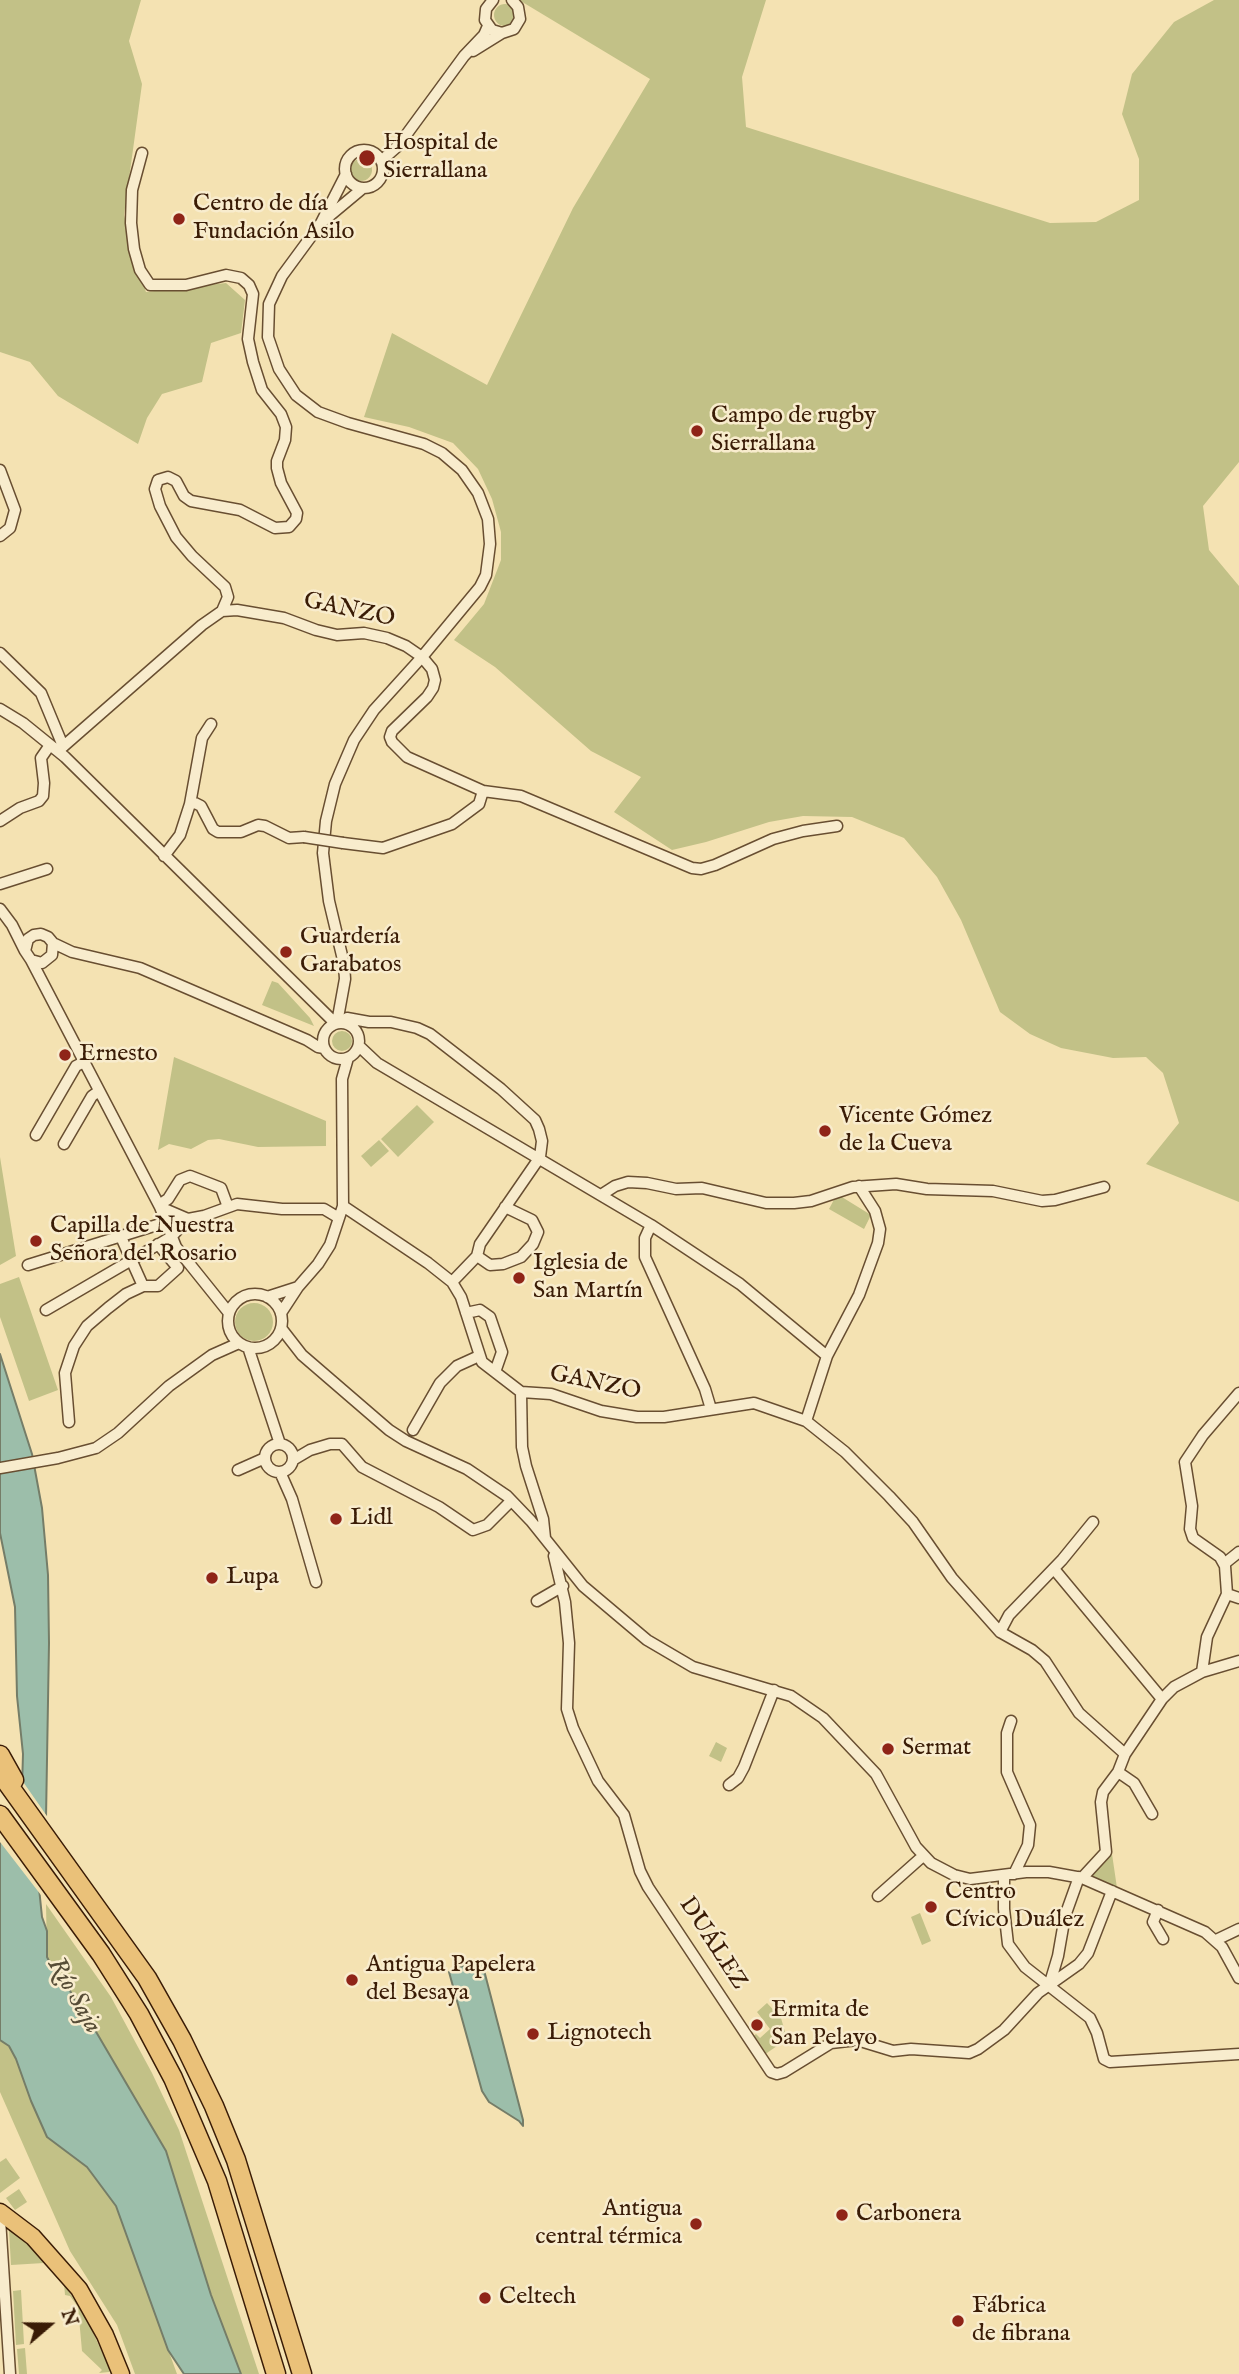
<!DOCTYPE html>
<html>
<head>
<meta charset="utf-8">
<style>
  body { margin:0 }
  #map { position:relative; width:1239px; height:2374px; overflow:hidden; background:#f4e2b2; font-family:"IM FELL English",serif }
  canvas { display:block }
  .north { position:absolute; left:14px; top:2290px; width:70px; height:70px; -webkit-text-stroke:5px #f8eccd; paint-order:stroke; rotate:70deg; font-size:19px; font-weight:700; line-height:28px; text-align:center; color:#3a1c06 }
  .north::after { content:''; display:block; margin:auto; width:24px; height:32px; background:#3a1c06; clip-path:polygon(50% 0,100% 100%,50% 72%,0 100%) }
</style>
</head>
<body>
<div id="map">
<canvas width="1239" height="2374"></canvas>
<div class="north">N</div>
</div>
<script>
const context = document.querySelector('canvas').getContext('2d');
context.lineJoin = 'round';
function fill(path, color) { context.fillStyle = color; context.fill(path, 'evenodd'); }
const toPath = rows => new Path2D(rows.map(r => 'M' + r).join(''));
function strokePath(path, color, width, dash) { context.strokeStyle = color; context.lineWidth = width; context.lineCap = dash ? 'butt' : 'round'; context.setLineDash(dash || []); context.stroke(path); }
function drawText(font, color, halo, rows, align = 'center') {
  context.font = font + ' "IM FELL English",serif'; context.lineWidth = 5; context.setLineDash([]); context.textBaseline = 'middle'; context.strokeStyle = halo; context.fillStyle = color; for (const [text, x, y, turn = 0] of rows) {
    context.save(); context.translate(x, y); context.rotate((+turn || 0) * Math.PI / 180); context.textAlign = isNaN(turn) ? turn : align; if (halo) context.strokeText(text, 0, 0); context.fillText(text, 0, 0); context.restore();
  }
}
fill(toPath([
  [0,0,141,0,129,41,142,84,124,215,138,270,146,292,226,283,245,300,241,333,211,343,202,382,162,394,147,418,138,444,58,396,30,362,0,352],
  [519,0,766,0,742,77,746,127,1050,223,1096,222,1139,200,1139,159,1122,114,1132,74,1174,22,1214,0,1239,0,1239,462,1203,506,1209,550,1239,586,1239,1202,1146,1164,1179,1123,1163,1073,1146,1057,1113,1058,1061,1048,1030,1034,1000,1012,961,920,937,877,904,838,852,817,803,816,769,822,706,842,672,850,614,812,641,777,591,751,495,667,454,640,484,604,501,560,501,532,492,499,478,469,453,443,409,427,364,417,392,333,487,385,573,208,650,79],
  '494 15a11 11 0 1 1 22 0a11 11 0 1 1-22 0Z',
  '350 170a11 11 0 1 1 22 0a11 11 0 1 1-22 0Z',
  [272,981,278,983,310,1018,314,1026,262,1005],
  '332 1041a10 10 0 1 1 20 0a10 10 0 1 1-20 0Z',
  [174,1057,326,1121,326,1146,258,1147,219,1139,208,1140,191,1149,169,1144,158,1150],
  [417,1105,434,1122,398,1157,381,1139],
  [379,1140,389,1151,371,1167,361,1156],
  [0,1157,16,1256,0,1265],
  [837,1194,871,1215,864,1229,829,1209],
  [19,1277,58,1390,29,1401,0,1317,0,1284],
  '235 1322a19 19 0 1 1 38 0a19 19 0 1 1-38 0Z',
  [716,1742,727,1748,721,1762,709,1756],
  [1112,1854,1117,1888,1089,1876],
  [46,1904,111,1997,152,2073,179,2130,259,2374,241,2374,211,2295,166,2151,95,2030,79,2010,66,1982,57,1977,51,1968,47,1957],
  [920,1913,931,1941,922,1945,911,1917],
  [767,2003,781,2018,787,2039,764,2055,751,2038,756,2034,760,2038,770,2029,757,2012],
  [0,2040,9,2046,16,2059,31,2101,47,2137,87,2167,116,2206,177,2374,135,2374,117,2325,70,2251,0,2092],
  [6,2158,20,2178,0,2193,0,2162],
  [19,2189,27,2202,15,2210,6,2198],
  [9,2230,29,2245,44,2260,44,2263,11,2265],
  [64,2283,91,2328,110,2370,109,2372,99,2373,102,2370,82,2351,78,2307,70,2296,65,2295],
  [21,2290,24,2344,16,2345,13,2291],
  [25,2348,27,2374,19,2374,17,2349]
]), '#c2c187');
const water = toPath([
  [0,1354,32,1454,42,1508,48,1575,49,1643,46,1818,39,1888,42,1917,47,1931,47,1957,57,1977,66,1982,79,2010,95,2030,166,2151,211,2295,241,2374,184,2374,168,2350,116,2206,87,2167,47,2137,31,2101,16,2059,9,2046,0,2040,0,1844,22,1788,23,1754,17,1696,15,1607,0,1533,0,1354],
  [475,1963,482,1966,485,1974,523,2120,523,2126,519,2121,489,2102,482,2091,449,1972,455,1968,475,1963]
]);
fill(water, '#9cbeaa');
strokePath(water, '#757d68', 2);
fill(toPath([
  [19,1776,49,1819,42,1875,44,1899,0,1842,0,1828,5,1810,19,1787]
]), '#f4e2b2');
const street = toPath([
  [493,0,486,9,485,20,492,30,502,33,514,29,520,19,518,7,512,0],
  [473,51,502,33],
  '345 169a19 19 0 1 1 38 0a19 19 0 1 1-38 0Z',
  [381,161,398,146,464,56,484,35,488,26],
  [321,223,363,188],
  [0,470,15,510,10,528,0,536],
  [222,611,237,610,284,618,316,630,337,635,364,633,387,638,406,646,422,657,432,669,435,680,433,688,427,697,392,731,390,737,392,742,407,757,483,791,521,796,692,868,701,869,715,865,773,839,803,831,837,826],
  [0,653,41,693,63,746],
  [0,709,23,723,65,757,335,1023],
  [58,751,202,625,222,611,228,597,225,587,192,556,176,537,160,506,155,489,158,480,168,477,176,481,184,496,191,501,240,510,275,528,289,527,296,519,297,513,281,483,277,468,277,461,285,440,286,427,281,414,262,390,253,362,248,339,253,294,249,285,241,278,226,275,186,285,150,285,140,270,134,249,131,223,132,190,142,153],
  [190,804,202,738,211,724],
  [0,821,20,808,39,801,43,796,44,783,41,758,50,745],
  [343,843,383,848,452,824,479,804,483,791],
  [164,856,180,835,190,804,195,803,201,806,213,829,218,832,241,832,258,825,265,826,289,838,304,837],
  [0,884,47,869],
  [0,909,12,925,25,951],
  [53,943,52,955,42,963,31,960,25,951,28,939,34,935,41,934,48,937,53,943,72,952,140,968,307,1040,318,1047,324,1048],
  [31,960,160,1207,176,1247,229,1313],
  [347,1018,369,1022,391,1022,417,1028,430,1034,501,1089,535,1120,539,1129,542,1141,540,1157,480,1244,477,1256,452,1282],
  '323 1041a18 18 0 1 1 36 0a18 18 0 1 1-36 0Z',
  [337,1023,345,979,344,964,329,901,323,853,326,821,335,784,354,740,374,710,422,657,480,587,486,575,490,544,488,519,478,493,462,470,442,453,424,444,348,423,318,412,296,395,279,369,268,337,269,304,282,276,321,223,346,174],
  [359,1046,377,1063,651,1225,740,1284,827,1356],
  [36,1135,76,1066,84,1062],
  [64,1144,92,1096,99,1091],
  [601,1195,615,1186,628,1182,647,1183,676,1189,702,1188,766,1203,794,1203,811,1201,853,1187,896,1184,927,1189,993,1191,1042,1201,1055,1200,1104,1187],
  [159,1205,168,1199,180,1180,190,1176,221,1188,228,1207],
  [343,1206,428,1263,452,1282,461,1297,482,1362,521,1392,551,1394,601,1411,637,1417,664,1417,754,1403,806,1421,845,1452,889,1496,913,1522,952,1578,1000,1632,1032,1650,1045,1661,1079,1713,1125,1754],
  [160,1207,188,1219],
  [651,1225,645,1238,645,1257,705,1389,711,1409],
  [121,1237,143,1286],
  [477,1256,490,1265,503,1264,521,1257,533,1244,538,1232,532,1220,505,1207],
  [28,1265,157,1225,204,1216,237,1204,282,1209,324,1209,339,1218],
  '228 1321a27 27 0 1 1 54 0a27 27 0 1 1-54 0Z',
  [267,1297,298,1287],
  [46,1310,171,1237,187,1220],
  [281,1313,298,1287,318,1264,330,1245,343,1206,342,1079,348,1058],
  [466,1313,480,1310,490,1317,502,1352,495,1372],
  [281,1328,302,1355,389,1430,406,1441,467,1469,507,1496,531,1521,583,1586,647,1640,693,1667,791,1696,823,1718,876,1774,916,1847,931,1863,954,1875,970,1879,1026,1872,1049,1872,1082,1878,1205,1932,1222,1947,1239,1978],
  [248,1347,280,1444],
  [521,1392,522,1447,526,1466,543,1519,545,1538],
  [806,1421,827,1356,859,1295,878,1243,880,1229,875,1211,859,1186],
  [69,1422,65,1373,74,1346,87,1326,108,1308,126,1294,143,1286,158,1286,178,1268,158,1244],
  [413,1430,440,1383,457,1366,479,1356],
  '265 1458a14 14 0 1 1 28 0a14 14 0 1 1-28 0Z',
  [293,1460,310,1450,330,1444,342,1444,362,1467,439,1507,473,1530,487,1525,511,1501],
  [0,1468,58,1458,96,1448,118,1433,169,1386,212,1355,239,1343],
  [238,1470,265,1458],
  [280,1472,292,1499,316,1582],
  [554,1556,565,1602,569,1643,567,1709,573,1728,598,1781,624,1815,640,1871,648,1887,771,2072,777,2074,784,2072,831,2043,857,2040,893,2051,911,2049,969,2053,978,2049,1004,2030,1038,1993,1079,1964,1088,1953,1112,1891],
  [1224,1564,1239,1552],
  [1054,1569,1162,1699],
  [1227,1594,1239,1598],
  [537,1601,563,1586],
  [1000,1632,1009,1615,1062,1560,1093,1522],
  [1202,1672,1239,1661],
  [1011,1721,1007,1733,1007,1772,1030,1825,1028,1845,1014,1874],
  [1118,1772,1134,1783,1152,1814],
  [729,1785,738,1778,744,1767,774,1690],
  [1004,1875,1004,1909,1008,1944,1025,1967,1090,2018,1097,2033,1104,2059,1110,2062,1239,2054],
  [1082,1878,1106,1852,1101,1802,1103,1792,1118,1772,1125,1754,1162,1699,1174,1687,1202,1672,1207,1637,1227,1594,1225,1566,1220,1557,1193,1538,1190,1529,1192,1506,1185,1462,1203,1435,1239,1393],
  [878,1896,923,1856],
  [1158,1910,1153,1922,1163,1939],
  [1216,1940,1239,1929],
  [1049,1986,1058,1956,1065,1916,1079,1877],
  [0,2219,10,2374]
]);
const primary = toPath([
  [0,2212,33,2237,79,2289,105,2335,121,2374]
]);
const highway = toPath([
  [0,1755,14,1780],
  [0,1773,147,1978,182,2040,214,2106,236,2160,302,2374],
  [0,1815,101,1954,139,2014,173,2078,217,2181,276,2374]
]);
strokePath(street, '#684e31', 13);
strokePath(primary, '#3a1c06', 19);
strokePath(highway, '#3a1c06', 21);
strokePath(street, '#f8eccd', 10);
strokePath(primary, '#eac179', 16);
strokePath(highway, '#eac179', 18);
const streetBridge = toPath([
  [304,837,343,843]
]);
strokePath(streetBridge, '#684e31', 13, []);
strokePath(streetBridge, '#f8eccd', 10);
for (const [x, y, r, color] of [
  [367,158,9,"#8f2418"],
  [179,219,7,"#8f2418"],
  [697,431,7,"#8f2418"],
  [286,952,7,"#8f2418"],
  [65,1055,7,"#8f2418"],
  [825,1131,7,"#8f2418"],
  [36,1241,7,"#8f2418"],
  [519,1278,7,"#8f2418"],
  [336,1519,7,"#8f2418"],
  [212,1578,7,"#8f2418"],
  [888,1749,7,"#8f2418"],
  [931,1907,7,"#8f2418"],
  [352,1980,7,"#8f2418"],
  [757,2025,7,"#8f2418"],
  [533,2034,7,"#8f2418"],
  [842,2215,7,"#8f2418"],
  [696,2224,7,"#8f2418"],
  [485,2298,7,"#8f2418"],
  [958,2321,7,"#8f2418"]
]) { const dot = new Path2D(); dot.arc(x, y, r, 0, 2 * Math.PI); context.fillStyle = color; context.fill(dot); strokePath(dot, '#f8eccd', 2.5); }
drawText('24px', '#3a1c06', '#f8eccd', [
  ["Hospital de",383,144],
  ["Sierrallana",383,172],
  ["Centro de día",193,205],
  ["Fundación Asilo",193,233],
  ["Campo de rugby",711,417],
  ["Sierrallana",711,445],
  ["Guardería",300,938],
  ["Garabatos",300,966],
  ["Ernesto",79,1055],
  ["Vicente Gómez",839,1117],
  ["de la Cueva",839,1145],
  ["Capilla de Nuestra",50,1227],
  ["Señora del Rosario",50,1255],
  ["Iglesia de",533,1264],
  ["San Martín",533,1292],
  ["Lidl",350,1519],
  ["Lupa",226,1578],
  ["Sermat",902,1749],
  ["Centro",945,1893],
  ["Cívico Duález",945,1921],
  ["Antigua Papelera",366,1966],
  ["del Besaya",366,1994],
  ["Ermita de",771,2011],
  ["San Pelayo",771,2039],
  ["Lignotech",547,2034],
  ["Antigua",682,2210,"right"],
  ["central térmica",682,2238,"right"],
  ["Carbonera",856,2215],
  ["Celtech",499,2298],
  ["Fábrica",972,2307],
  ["de fibrana",972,2335]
], 'left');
drawText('24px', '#3a1c06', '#f8eccd', [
  ["GANZO",349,611,12],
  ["GANZO",595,1384,12],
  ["DUÁLEZ",712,1944,57]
]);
drawText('italic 26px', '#574d37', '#f8eccd', [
  ["Río Saja",73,1996,60]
]);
</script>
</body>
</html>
